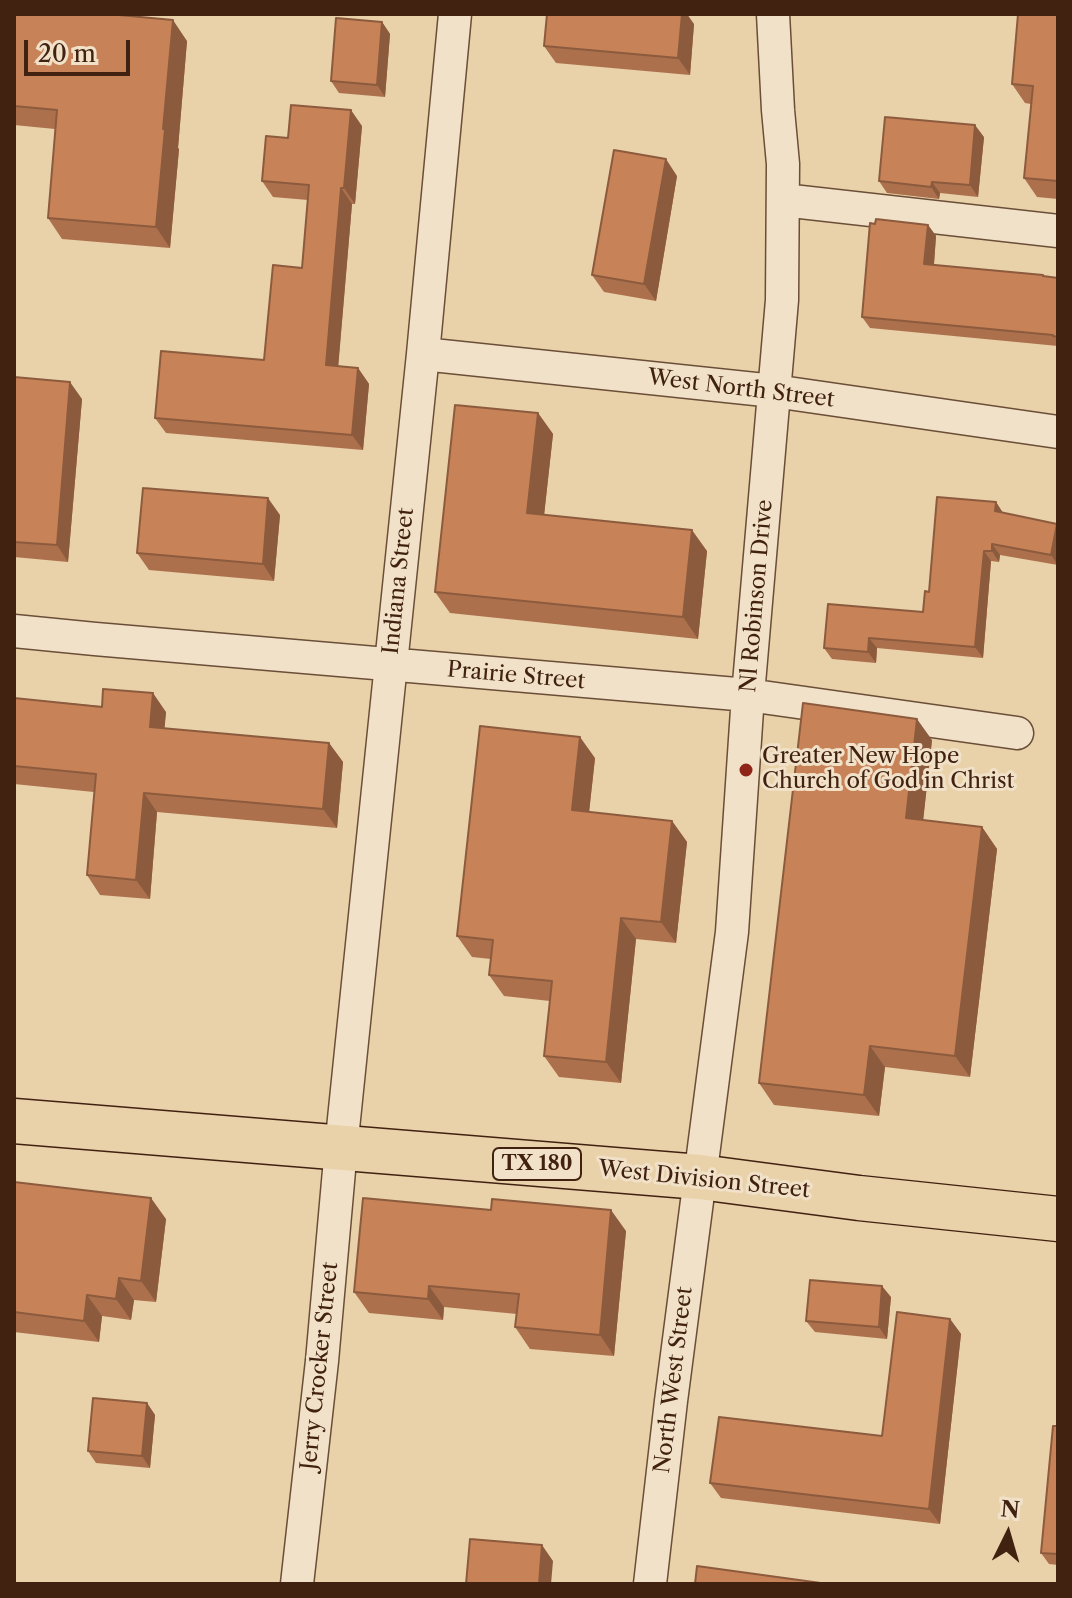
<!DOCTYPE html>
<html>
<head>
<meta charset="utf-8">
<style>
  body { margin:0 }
  #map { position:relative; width:1072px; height:1598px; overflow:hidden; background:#e9d1aa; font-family:"Libre Caslon Text",serif }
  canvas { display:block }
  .frame { position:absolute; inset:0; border:16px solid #412211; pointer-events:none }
  .north { position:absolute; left:968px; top:1494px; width:80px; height:80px; -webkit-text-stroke:6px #f1e1c8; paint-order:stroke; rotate:5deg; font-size:22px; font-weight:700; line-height:32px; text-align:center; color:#412211 }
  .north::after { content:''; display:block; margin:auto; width:28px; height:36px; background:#412211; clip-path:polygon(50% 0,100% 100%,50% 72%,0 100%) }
  .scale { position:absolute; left:24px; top:40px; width:106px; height:36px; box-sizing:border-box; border:4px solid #412211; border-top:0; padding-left:10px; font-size:24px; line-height:28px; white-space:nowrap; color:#412211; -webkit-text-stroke:6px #f1e1c8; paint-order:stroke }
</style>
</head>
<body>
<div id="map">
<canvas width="1072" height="1598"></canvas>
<div class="frame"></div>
<div class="north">N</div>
<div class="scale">20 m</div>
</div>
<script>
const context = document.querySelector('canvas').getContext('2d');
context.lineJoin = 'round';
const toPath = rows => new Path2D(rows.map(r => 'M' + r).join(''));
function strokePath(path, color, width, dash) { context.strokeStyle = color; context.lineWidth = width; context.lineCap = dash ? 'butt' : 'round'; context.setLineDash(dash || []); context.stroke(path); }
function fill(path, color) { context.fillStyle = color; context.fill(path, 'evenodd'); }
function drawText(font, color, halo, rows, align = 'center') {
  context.font = font + ' "Libre Caslon Text",serif'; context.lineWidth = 6; context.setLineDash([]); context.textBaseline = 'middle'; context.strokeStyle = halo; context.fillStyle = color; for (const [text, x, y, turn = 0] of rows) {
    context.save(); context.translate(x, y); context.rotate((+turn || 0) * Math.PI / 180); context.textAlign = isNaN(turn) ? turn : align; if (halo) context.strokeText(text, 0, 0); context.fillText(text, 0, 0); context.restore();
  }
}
const minor = toPath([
  [783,200,1058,231],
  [423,354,774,391,1058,432],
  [14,631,95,639,748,695,1017,733],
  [297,1584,322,1361,341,1148,423,354,455,14],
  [650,1584,671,1401,732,932,748,695,782,300,783,164,778,110,773,14]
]);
const primary = toPath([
  [14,1121,700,1177,859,1198,1058,1219]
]);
strokePath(minor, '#6b4e37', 35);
strokePath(primary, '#412211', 47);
strokePath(minor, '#f1e1c8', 32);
strokePath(primary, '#e9d1aa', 44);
fill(toPath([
  [14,14,187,41,178,148,179,149,170,248,62,239,48,218,55,129,14,125],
  [1058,14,1058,199,1037,197,1024,178,1031,104,1025,103,1012,84],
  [382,22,390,34,385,97,339,93,331,81],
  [694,24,690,75,556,63,544,46],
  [362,126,355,204,352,204,338,366,358,368,369,384,363,450,166,433,155,418,264,360,302,268,308,200,273,197,262,181,288,138],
  [984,137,978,197,940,193,939,199,887,193,879,181],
  [677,176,656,301,604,292,592,275],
  [928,225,936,236,934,265,1043,275,1044,276,1058,278,1058,346,870,328,862,317],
  [14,377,82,399,68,562,14,557],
  [538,413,553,434,544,515,707,551,698,639,450,613,435,592],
  [996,502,1003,513,1058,525,1058,565,1000,555,999,562,991,561,983,658,877,648,876,663,832,659,824,648,923,612,929,592],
  [280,515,274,581,149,570,137,553],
  [14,698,166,712,164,729,329,743,343,762,337,828,157,812,150,899,100,895,87,875,94,792,14,784],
  [932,740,923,820,982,827,997,849,970,1077,885,1067,879,1116,774,1105,759,1083],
  [595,758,589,812,672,821,687,842,676,943,636,939,621,1083,559,1077,544,1056,550,1001,504,996,489,975,491,959,472,957,457,936],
  [14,1182,166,1219,156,1302,134,1300,131,1320,102,1316,99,1342,14,1332],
  [626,1231,614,1356,530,1349,515,1327,517,1314,444,1307,443,1320,369,1313,354,1292],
  [891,1297,887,1339,815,1332,806,1321],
  [950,1319,961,1334,940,1524,721,1498,710,1483,882,1436],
  [147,1403,155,1415,150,1468,96,1463,88,1451],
  [1058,1426,1058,1565,1049,1564,1041,1553]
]), '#ac704c');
fill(toPath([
  [682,14,687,14,694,24,690,75,678,58],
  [173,20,187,41,178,148,179,149,170,248,156,227,163,129],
  [382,22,390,34,385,97,377,85],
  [351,110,362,126,355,204,344,188],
  [975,125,984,137,978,197,970,185],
  [666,159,677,176,656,301,644,284],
  [932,182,940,193,939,199,931,187],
  [341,188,352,204,337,381,326,365],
  [928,225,936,236,933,276,924,264],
  [358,368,369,384,363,450,352,435],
  [70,382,82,399,68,562,57,545],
  [538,413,553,434,542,534,527,513],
  [268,498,280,515,274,581,263,564],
  [996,502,1003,513,995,511],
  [1057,524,1058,525,1058,565,1051,555],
  [692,530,707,551,698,639,683,617],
  [992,544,1000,555,999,562,992,551],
  [984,551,991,561,983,658,975,647],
  [869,638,877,648,876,663,868,652],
  [153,693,166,712,163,747,150,727],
  [917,719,932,740,921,840,906,818],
  [580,737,595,758,587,831,572,810],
  [329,743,343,762,337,828,323,809],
  [144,793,157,812,150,899,136,880],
  [672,821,687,842,676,943,661,922],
  [982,827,997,849,970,1077,955,1056],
  [621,918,636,939,621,1083,606,1062],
  [870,1046,885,1067,879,1116,864,1095],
  [151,1198,166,1219,156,1302,141,1281],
  [611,1210,626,1231,614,1356,600,1335],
  [119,1278,134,1300,131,1320,116,1299],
  [429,1286,444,1307,443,1320,428,1299],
  [882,1286,891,1297,887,1339,879,1327],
  [87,1295,102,1316,99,1342,84,1321],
  [950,1319,961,1334,940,1524,929,1509],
  [147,1403,155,1415,150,1468,142,1456],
  [542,1545,553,1561,551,1584,539,1584]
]), '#8c5b3e');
const building = toPath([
  [14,14,108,14,173,20,163,129,165,129,156,227,48,218,57,110,14,106,14,14],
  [547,14,682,14,678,58,544,46,547,14],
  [1018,14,1058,14,1058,181,1024,178,1033,86,1012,84,1018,14],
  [336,18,382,22,377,85,331,81,336,18],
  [291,105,351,110,344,188,341,188,326,365,358,368,352,435,155,418,161,351,264,360,273,265,302,268,309,185,262,181,266,136,288,138,291,105],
  [885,117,975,125,970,185,932,182,931,187,879,181,885,117],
  [614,150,666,159,644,284,592,275,614,150],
  [876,219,928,225,924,264,1043,275,1043,276,1058,278,1058,337,1053,336,1053,335,862,317,870,223,875,224,876,219],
  [14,377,70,382,57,545,14,542,14,377],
  [455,405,538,413,527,513,692,530,683,617,435,592,455,405],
  [143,488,268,498,263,564,137,553,143,488],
  [937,497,996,502,995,511,1057,524,1051,555,992,544,992,551,984,551,975,647,869,638,868,652,824,648,828,604,923,612,925,591,929,592,937,497],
  [103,689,153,693,150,727,329,743,323,809,144,793,136,880,87,875,96,774,14,766,14,698,102,707,103,689],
  [803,703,917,719,906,818,982,827,955,1056,870,1046,864,1095,759,1083,803,703],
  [480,726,580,737,572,810,672,821,661,922,621,918,606,1062,544,1056,552,981,489,975,493,940,457,936,480,726],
  [14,1182,151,1198,141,1281,119,1278,116,1299,87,1295,84,1321,14,1312,14,1182],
  [363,1198,491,1210,492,1199,611,1210,600,1335,515,1327,519,1294,429,1286,428,1299,354,1292,363,1198],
  [810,1280,882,1286,879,1327,806,1321,810,1280],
  [897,1312,950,1319,929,1509,710,1483,719,1417,882,1436,897,1312],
  [93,1398,147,1403,142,1456,88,1451,93,1398],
  [1053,1426,1058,1426,1058,1554,1041,1553,1053,1426],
  [470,1539,542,1545,539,1584,466,1584,470,1539],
  [697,1566,828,1584,695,1584,697,1566]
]);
fill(building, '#c88258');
strokePath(building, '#8c5b3e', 2);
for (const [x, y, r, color] of [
  [746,770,8,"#8f2418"]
]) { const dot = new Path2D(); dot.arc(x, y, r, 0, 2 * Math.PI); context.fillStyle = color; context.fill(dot); strokePath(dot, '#f1e1c8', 3); }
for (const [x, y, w] of [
  [537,1164,88]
]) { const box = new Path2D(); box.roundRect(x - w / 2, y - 16, w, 32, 6); context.fillStyle = '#f1e1c8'; context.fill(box); strokePath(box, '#412211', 2); }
drawText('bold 20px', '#412211', null, [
  ["TX 180",537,1164]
]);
drawText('22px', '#412211', '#f1e1c8', [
  ["West North Street",741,389,7],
  ["Indiana Street",399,581,-84],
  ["Nl Robinson Drive",757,596,-85],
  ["Prairie Street",516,676,5],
  ["West Division Street",704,1180,6],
  ["Jerry Crocker Street",320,1366,-84],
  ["North West Street",674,1380,-83]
]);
drawText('22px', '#412211', '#f1e1c8', [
  ["Greater New Hope",762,757],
  ["Church of God in Christ",762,782]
], 'left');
</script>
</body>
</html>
